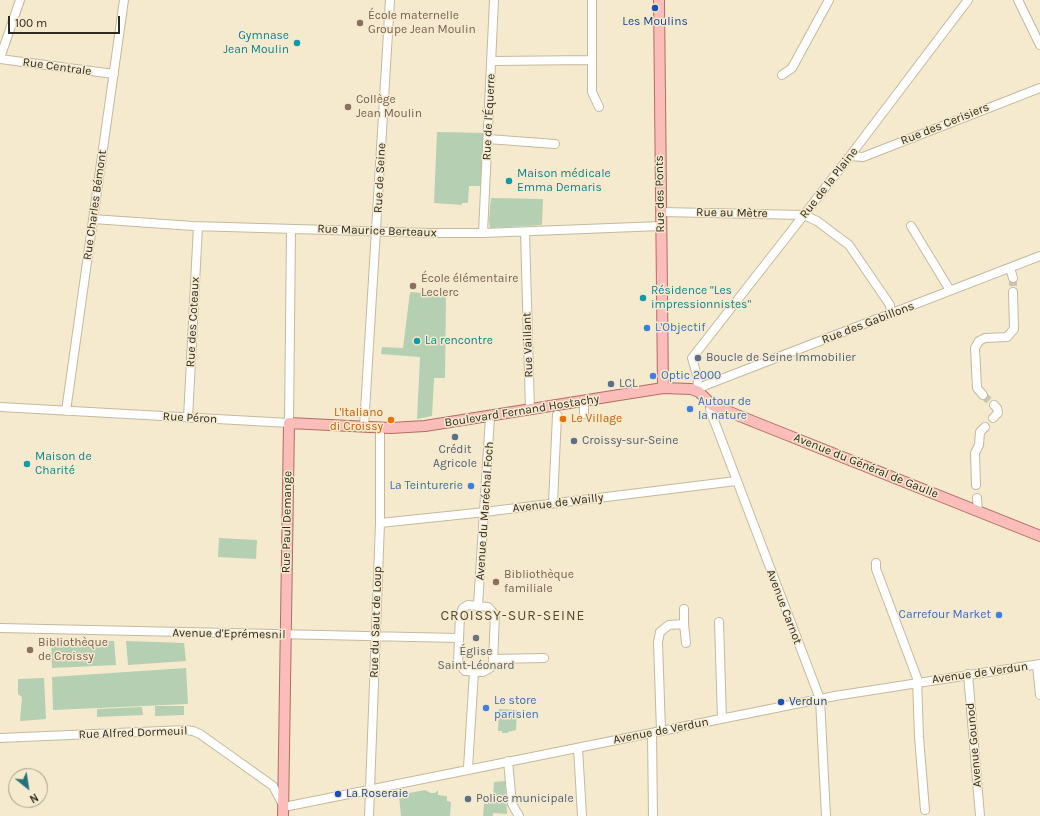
<!DOCTYPE html>
<html>
<head>
<meta charset="utf-8">
<style>
  body { margin:0 }
  #map { position:relative; width:1040px; height:816px; overflow:hidden; background:#f5eace; font-family:Karla,sans-serif }
  canvas { display:block }
  .north { position:absolute; left:8px; top:768px; width:40px; height:40px; box-sizing:border-box; background:#f5eace; border:1px solid #a59d88; border-radius:50%; rotate:150deg; font-size:11px; font-weight:700; line-height:16px; text-align:center; color:#2e2a20 }
  .north::after { content:''; display:block; margin:auto; width:14px; height:18px; background:#28717a; clip-path:polygon(50% 0,100% 100%,50% 72%,0 100%) }
  .scale { position:absolute; left:8px; top:16px; width:112px; height:18px; box-sizing:border-box; border:2px solid #2e2a20; border-top:0; padding-left:5px; font-size:12px; line-height:14px; white-space:nowrap; color:#2e2a20; -webkit-text-stroke:3px #f5eace; paint-order:stroke }
</style>
</head>
<body>
<div id="map">
<canvas width="1040" height="816"></canvas>
<div class="north">N</div>
<div class="scale">100 m</div>
</div>
<script>
const context = document.querySelector('canvas').getContext('2d');
context.lineJoin = 'round';
function fill(path, color) { context.fillStyle = color; context.fill(path, 'evenodd'); }
const toPath = rows => new Path2D(rows.map(r => 'M' + r).join(''));
function strokePath(path, color, width, dash) { context.strokeStyle = color; context.lineWidth = width; context.lineCap = dash ? 'butt' : 'round'; context.setLineDash(dash || []); context.stroke(path); }
function drawText(font, color, halo, rows, align = 'center') {
  context.font = font + ' Karla,sans-serif'; context.lineWidth = 3; context.setLineDash([]); context.textBaseline = 'middle'; context.strokeStyle = halo; context.fillStyle = color; for (const [text, x, y, turn = 0] of rows) {
    context.save(); context.translate(x, y); context.rotate((+turn || 0) * Math.PI / 180); context.textAlign = isNaN(turn) ? turn : align; if (halo) context.strokeText(text, 0, 0); context.fillText(text, 0, 0); context.restore();
  }
}
fill(toPath([
  [437,132,484,133,481,186,469,186,468,203,462,203,462,205,434,203],
  [491,198,543,199,542,225,490,228,489,220],
  [410,292,446,295,445,378,434,378,432,416,417,419,420,357,381,354,382,347,403,348],
  [219,538,257,540,256,559,218,557],
  [51,640,114,641,116,665,52,668],
  [126,641,184,643,186,661,128,665],
  [186,668,188,704,53,710,52,677],
  [44,678,46,719,20,721,22,697,18,694,18,679],
  [155,706,184,706,184,715,155,716],
  [142,707,143,715,97,717,97,709],
  [499,709,517,710,516,730,508,732,508,733,502,733,502,731,498,731],
  [505,781,507,814,493,813,493,816,483,816,484,804,488,804,488,799,493,799,494,782],
  [425,790,431,793,435,793,438,790,438,795,447,796,447,801,451,802,450,816,401,816,399,795]
]), '#b4cfb1');
strokePath(toPath([
  [1013,278,1013,292],
  [983,395,994,405]
]), '#cdc4ab', 8, [8, 4]);
const minor = toPath([
  [592,0,592,92,599,107],
  [1018,0,1040,45],
  [0,58,20,0],
  [0,59,114,74],
  [491,61,592,60],
  [782,75,792,68,829,0],
  [488,139,555,144],
  [850,156,863,157,1040,88],
  [661,212,804,215,817,221,849,245,890,305,891,314],
  [93,219,193,226,430,233,483,233,661,226],
  [911,226,948,287,949,291],
  [525,232,530,410],
  [483,233,494,0],
  [1010,268,1013,278],
  [697,390,698,379,692,358,850,156,968,0],
  [697,390,706,385,1040,256],
  [983,395,977,388,975,348,979,341,985,338,1007,337,1014,329,1013,292],
  [712,405,710,409,712,415,820,699,826,816],
  [0,407,289,423,291,229],
  [66,411,124,0],
  [584,414,584,402],
  [188,418,198,226],
  [993,418,998,413,997,408,994,405],
  [364,427,390,0],
  [976,485,975,453,979,445,980,432,985,427],
  [977,498,978,511],
  [553,503,557,415],
  [380,523,476,513,736,481],
  [876,563,876,569,917,678,919,737,925,810],
  [468,605,488,607,495,615,493,663,490,668,483,672,465,671,458,663,460,615,463,608,468,605],
  [478,605,490,417],
  [719,622,722,719],
  [684,624,686,643],
  [0,628,458,638],
  [493,659,544,658],
  [1037,665,1040,695],
  [968,674,980,816],
  [661,731,658,642,660,632,669,625,684,624,684,609],
  [652,733,653,816],
  [0,738,186,730,193,731,200,734,273,786,284,807,835,696,1040,664],
  [578,748,582,816],
  [508,761,512,804,519,816],
  [468,768,474,672],
  [369,816,380,523,380,428]
]);
const major = toPath([
  [659,0,663,388],
  [283,816,289,423,391,428,425,426,663,388,691,389,699,392,712,405,1040,536]
]);
strokePath(minor, '#c4b99e', 10);
strokePath(major, '#b16d66', 12);
strokePath(minor, '#fff', 8);
strokePath(major, '#fabdb9', 10);
for (const [x, y, r, color] of [
  [655,8,4,"#1a4fb4"],
  [360,23,4,"#8d6e63"],
  [297,43,4,"#0f9aa8"],
  [348,107,4,"#8d6e63"],
  [509,181,4,"#0f9aa8"],
  [413,286,4,"#8d6e63"],
  [643,298,4,"#0f9aa8"],
  [647,328,4,"#3f7fe0"],
  [417,341,4,"#0f9aa8"],
  [698,358,4,"#5c6f8a"],
  [653,376,4,"#3f7fe0"],
  [611,384,4,"#5c6f8a"],
  [690,409,4,"#3f7fe0"],
  [563,419,4,"#e8710a"],
  [391,420,4,"#e8710a"],
  [455,437,4,"#5c6f8a"],
  [574,441,4,"#5c6f8a"],
  [27,464,4,"#0f9aa8"],
  [471,486,4,"#3f7fe0"],
  [496,582,4,"#8d6e63"],
  [999,615,4,"#3f7fe0"],
  [476,638,4,"#6b7280"],
  [30,650,4,"#8d6e63"],
  [781,702,4,"#1a4fb4"],
  [486,708,4,"#3f7fe0"],
  [338,794,4,"#1a4fb4"],
  [468,799,4,"#5c6f8a"]
]) { const dot = new Path2D(); dot.arc(x, y, r, 0, 2 * Math.PI); context.fillStyle = color; context.fill(dot); strokePath(dot, '#f5eace', 1.5); }
drawText('12px', '#785e54', '#f5eace', [
  ["École maternelle",368,16],
  ["Groupe Jean Moulin",368,30],
  ["Collège",356,100],
  ["Jean Moulin",356,114],
  ["École élémentaire",421,279],
  ["Leclerc",421,293],
  ["Bibliothèque",504,575],
  ["familiale",504,589],
  ["Bibliothèque",38,643],
  ["de Croissy",38,657]
], 'left');
drawText('12px', '#164399', '#f5eace', [
  ["Les Moulins",655,22,"center"],
  ["Verdun",789,702],
  ["La Roseraie",346,794]
], 'left');
drawText('12px', '#0d838f', '#f5eace', [
  ["Gymnase",289,36,"right"],
  ["Jean Moulin",289,50,"right"],
  ["Maison médicale",517,174],
  ["Emma Demaris",517,188],
  ["Résidence \"Les",651,291],
  ["impressionnistes\"",651,305],
  ["La rencontre",425,341],
  ["Maison de",35,457],
  ["Charité",35,471]
], 'left');
drawText('12px', '#2e2a20', '#f5eace', [
  ["Rue Centrale",57,67,8],
  ["Rue de l'Équerre",489,117,-87],
  ["Rue des Cerisiers",945,124,-22],
  ["Rue de Seine",380,178,-87],
  ["Rue de la Plaine",829,183,-52],
  ["Rue des Ponts",660,194,-91],
  ["Rue Charles Bémont",95,205,-82],
  ["Rue au Mètre",732,213,1],
  ["Rue Maurice Berteaux",377,231,2],
  ["Rue des Coteaux",193,322,-87],
  ["Rue des Gabillons",868,323,-21],
  ["Rue Vaillant",528,345,-92],
  ["Boulevard Fernand Hostachy",522,411,-9],
  ["Rue Péron",190,418,3],
  ["Avenue du Général de Gaulle",866,466,22],
  ["Avenue de Wailly",558,503,-7],
  ["Avenue du Maréchal Foch",485,511,-86],
  ["Rue Paul Demange",287,522,-89],
  ["Avenue Carnot",784,607,69],
  ["Rue du Saut de Loup",376,622,-88],
  ["Avenue d'Eprémesnil",229,634,1],
  ["Avenue de Verdun",980,673,-8],
  ["Avenue de Verdun",661,731,-11],
  ["Rue Alfred Dormeuil",133,733,-2],
  ["Avenue Gounod",974,745,-95]
]);
drawText('12px', '#366cbe', '#f5eace', [
  ["L'Objectif",655,328],
  ["Optic 2000",661,376],
  ["Autour de",698,402],
  ["la nature",698,416],
  ["La Teinturerie",463,486,"right"],
  ["Carrefour Market",991,615,"right"],
  ["Le store",494,701],
  ["parisien",494,715]
], 'left');
drawText('12px', '#4e5e75', '#f5eace', [
  ["Boucle de Seine Immobilier",706,358],
  ["LCL",619,384],
  ["Croissy-sur-Seine",582,441],
  ["Crédit",455,450,"center"],
  ["Agricole",455,464,"center"],
  ["Police municipale",476,799]
], 'left');
drawText('12px', '#c56008', '#f5eace', [
  ["L'Italiano",383,413],
  ["di Croissy",383,427],
  ["Le Village",571,419,"left"]
], 'right');
drawText('12px', '#5b616d', '#f5eace', [
  ["Église",476,652],
  ["Saint-Léonard",476,666]
]);
context.letterSpacing = '1px';
drawText('14px', '#534a32', '#f5eace', [
  ["CROISSY-SUR-SEINE",513,616]
]);
context.letterSpacing = '0px';
</script>
</body>
</html>
